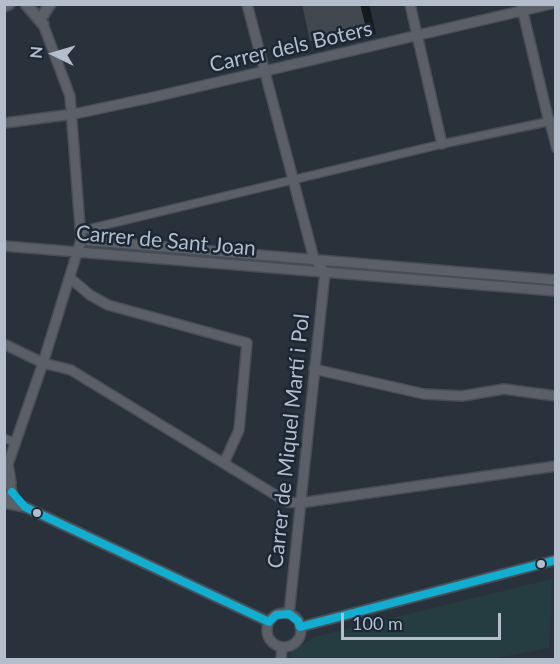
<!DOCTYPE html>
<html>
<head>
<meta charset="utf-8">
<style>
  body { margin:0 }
  #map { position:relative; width:560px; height:664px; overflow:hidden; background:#29313a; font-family:Lato,sans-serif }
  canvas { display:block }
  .frame { position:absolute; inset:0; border:6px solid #b3bdcc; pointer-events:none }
  .north { position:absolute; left:24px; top:24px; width:60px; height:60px; -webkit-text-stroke:4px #1c2736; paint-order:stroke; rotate:275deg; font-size:16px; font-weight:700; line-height:24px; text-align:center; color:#b3bdcc }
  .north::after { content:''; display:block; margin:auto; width:21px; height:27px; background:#b3bdcc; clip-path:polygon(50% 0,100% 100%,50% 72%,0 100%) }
  .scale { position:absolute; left:341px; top:613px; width:160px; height:27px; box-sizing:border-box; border:3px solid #b3bdcc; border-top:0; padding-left:8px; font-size:18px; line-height:21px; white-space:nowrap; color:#b3bdcc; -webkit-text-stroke:4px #1c2736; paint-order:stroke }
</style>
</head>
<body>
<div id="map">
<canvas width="560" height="664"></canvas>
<div class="frame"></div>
<div class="north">N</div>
<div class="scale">100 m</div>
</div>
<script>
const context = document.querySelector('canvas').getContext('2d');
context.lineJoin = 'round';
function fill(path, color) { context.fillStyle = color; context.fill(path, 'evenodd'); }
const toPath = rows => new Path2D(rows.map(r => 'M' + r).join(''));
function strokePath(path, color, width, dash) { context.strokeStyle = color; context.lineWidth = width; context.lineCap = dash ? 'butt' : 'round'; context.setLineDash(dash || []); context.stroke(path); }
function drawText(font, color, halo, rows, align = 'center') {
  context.font = font + ' Lato,sans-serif'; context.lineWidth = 5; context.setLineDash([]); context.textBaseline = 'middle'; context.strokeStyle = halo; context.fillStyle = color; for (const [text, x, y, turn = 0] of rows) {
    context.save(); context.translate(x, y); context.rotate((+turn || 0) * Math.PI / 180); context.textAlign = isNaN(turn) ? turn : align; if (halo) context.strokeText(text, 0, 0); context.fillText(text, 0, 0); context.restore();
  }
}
fill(toPath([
  [552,579,549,648,486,660,291,659,291,652,314,637]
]), '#253d41');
fill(toPath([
  [303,4,369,4,376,34,322,47,312,40]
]), '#0007');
fill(toPath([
  [302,4,360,4,366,28,310,41]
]), '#414850');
const pedestrian = toPath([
  [549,122,556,149],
  [80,231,442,144,556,120],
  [4,438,16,443]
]);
const minor = toPath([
  [247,4,314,259,325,272,289,614],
  [410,4,442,144],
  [521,4,549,122],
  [4,123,74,114,154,97,551,4],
  [81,240,556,280],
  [4,246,556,291],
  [70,278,90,295,108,305,247,343,239,430,224,463],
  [4,344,43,363,71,370,287,502,300,503,556,466],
  [314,369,424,394,462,396,504,389,556,396],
  [11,483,8,464,43,363,81,240,70,96,43,24],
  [4,503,25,507,269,622],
  [4,503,12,492,9,480],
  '267 630a17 17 0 1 1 34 0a17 17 0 1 1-34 0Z',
  [300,627,556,560],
  [281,660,282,647]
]);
const tertiary = toPath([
  [26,4,43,24],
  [4,6,9,4],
  [43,15,50,4]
]);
strokePath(pedestrian, '#484d55', 10);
strokePath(minor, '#484d55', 12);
strokePath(tertiary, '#484d55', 14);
strokePath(pedestrian, '#5a5f68', 7);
strokePath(minor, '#5a5f68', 9);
strokePath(tertiary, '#5a5f68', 10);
strokePath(toPath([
  [12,492,25,507,269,622,276,615,289,614,298,621,300,627,556,560]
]), '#0dafd3', 8);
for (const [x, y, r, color] of [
  [37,513,5,"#b3bdcc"],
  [541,564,5,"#b3bdcc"]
]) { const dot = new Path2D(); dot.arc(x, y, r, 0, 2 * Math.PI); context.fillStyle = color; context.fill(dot); strokePath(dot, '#1c2736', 2); }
drawText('21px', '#b3bdcc', '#1c2736', [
  ["Carrer dels Boters",291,47,-13],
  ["Carrer de Sant Joan",166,241,5],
  ["Carrer de Miquel Martí i Pol",289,441,-84]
]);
</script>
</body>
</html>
